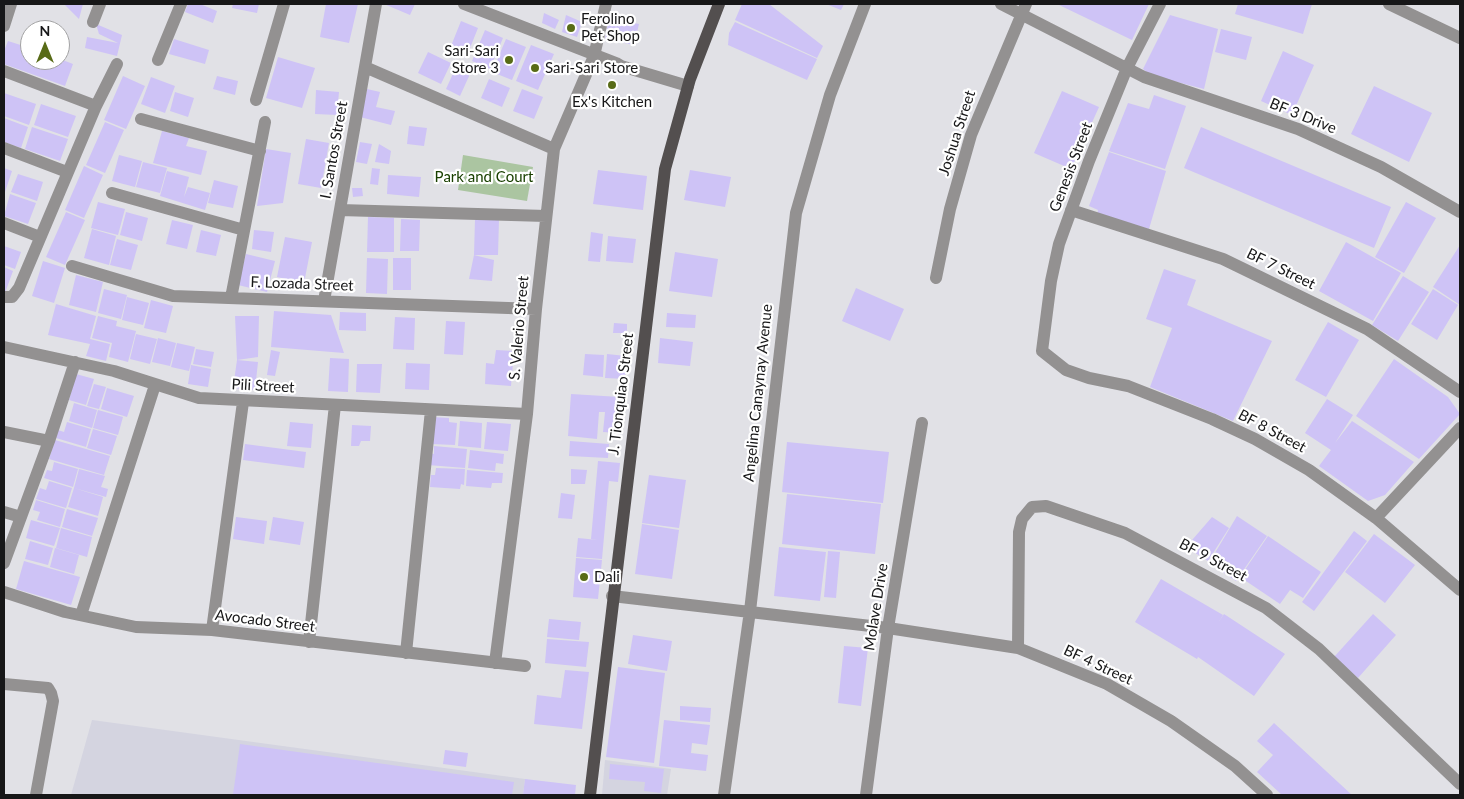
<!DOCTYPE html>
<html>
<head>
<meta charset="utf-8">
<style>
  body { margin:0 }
  #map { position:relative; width:1464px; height:799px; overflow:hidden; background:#e1e1e6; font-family:Lato,sans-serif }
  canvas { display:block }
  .frame { position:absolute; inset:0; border:5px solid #171718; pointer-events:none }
  .north { position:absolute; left:20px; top:20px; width:50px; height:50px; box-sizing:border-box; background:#fff; border:1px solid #a2a2a3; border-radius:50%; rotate:0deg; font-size:14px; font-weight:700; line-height:20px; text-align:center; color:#171718 }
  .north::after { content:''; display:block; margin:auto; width:18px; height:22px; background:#586b17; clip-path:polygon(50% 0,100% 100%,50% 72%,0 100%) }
</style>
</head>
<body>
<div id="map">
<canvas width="1464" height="799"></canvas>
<div class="frame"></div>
<div class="north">N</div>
</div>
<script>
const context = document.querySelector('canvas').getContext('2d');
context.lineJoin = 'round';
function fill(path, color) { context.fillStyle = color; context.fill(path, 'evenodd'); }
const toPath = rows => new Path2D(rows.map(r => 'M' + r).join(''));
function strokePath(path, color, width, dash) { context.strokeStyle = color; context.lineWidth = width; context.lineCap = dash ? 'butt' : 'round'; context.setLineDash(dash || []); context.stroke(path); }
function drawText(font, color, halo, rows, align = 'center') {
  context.font = font + ' Lato,sans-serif'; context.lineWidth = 4.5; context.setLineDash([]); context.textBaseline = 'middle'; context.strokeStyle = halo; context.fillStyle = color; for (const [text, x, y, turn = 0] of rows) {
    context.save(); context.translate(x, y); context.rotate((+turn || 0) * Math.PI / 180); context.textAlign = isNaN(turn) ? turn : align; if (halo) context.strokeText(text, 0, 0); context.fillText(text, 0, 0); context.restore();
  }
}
fill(toPath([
  [92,720,525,779,523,795,71,795],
  [605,760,671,769,667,795,602,795]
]), '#d4d4e0');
fill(toPath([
  [463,155,533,167,527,201,458,190]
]), '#abc5a1');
fill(toPath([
  [64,4,83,4,79,19],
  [188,4,200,4,217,11,213,23,185,12],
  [233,4,259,4,257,13,232,8],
  [326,4,358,4,349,43,320,37],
  [384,4,415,4,410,15],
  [742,4,769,4,823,46,817,58,735,20],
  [826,4,844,4,841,10],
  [1057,4,1149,4,1132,40],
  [1238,4,1312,4,1303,34,1235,14],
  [544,13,559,20,555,29,542,23],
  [566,15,582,22,577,37,562,32],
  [1170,15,1218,29,1204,89,1150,75,1143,69],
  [609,18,639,24,634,45,605,39],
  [461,21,478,28,466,58,449,51],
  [735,22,817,59,807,80,728,45,729,33],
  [96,24,122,35,117,56,85,48,87,37,118,43,99,34],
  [1221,29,1252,37,1246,60,1215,52],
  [485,30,503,38,490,69,472,61],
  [174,39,209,50,205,64,169,54],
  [506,39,526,47,512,80,492,72],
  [8,41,30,48,30,60,60,59,73,64,65,86,4,64,4,51],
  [531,45,554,54,538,90,516,81],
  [1283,51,1314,65,1292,115,1261,101],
  [428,52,451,63,441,84,418,73],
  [278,57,315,68,302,108,266,98],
  [456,67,470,74,460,96,446,89],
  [123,76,145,86,126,129,104,120],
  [217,76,238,81,235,95,213,89],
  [151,77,175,86,165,113,141,104],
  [489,79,510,88,502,107,481,98],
  [1374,86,1432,113,1409,162,1351,134],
  [367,89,380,92,376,107,395,111,391,125,360,117],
  [522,89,543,97,534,119,513,111],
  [316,90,339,92,337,115,315,114],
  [1062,91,1099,107,1071,169,1034,153],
  [175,92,194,98,188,117,170,111],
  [4,93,36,104,29,125,4,116],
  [1154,95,1186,106,1165,169,1109,151,1128,103,1149,109],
  [41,104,76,116,68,137,34,125],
  [4,118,28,127,21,148,4,142],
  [105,122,124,130,105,173,86,165],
  [409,126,427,128,424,146,407,144],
  [32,127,68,139,60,161,25,149],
  [1201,127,1391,207,1374,248,1184,168],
  [162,131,189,138,186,146,207,151,201,175,153,163],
  [306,139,329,143,321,188,298,184],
  [360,142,372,144,367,164,356,162],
  [379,144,391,151,389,164,375,162],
  [266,149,291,153,283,203,257,206],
  [1109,152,1166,171,1149,229,1097,215,1098,210,1089,206],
  [119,155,142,161,135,187,112,181],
  [143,162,167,168,160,193,136,187],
  [84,166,103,175,84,218,65,210],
  [4,168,12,171,5,192,4,191],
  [372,168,380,169,378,185,370,184],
  [598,170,647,176,643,210,593,204],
  [690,170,731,177,725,207,684,200],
  [167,171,189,177,184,197,188,187,210,193,205,210,160,196],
  [18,174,43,182,37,201,11,192],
  [388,175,421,177,419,197,387,194],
  [214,180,238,186,233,208,208,203],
  [352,188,362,188,363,196,353,197],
  [10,194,36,203,28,224,4,216],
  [98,202,125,209,118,235,91,228],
  [1406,202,1436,218,1404,273,1375,257],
  [66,212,85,220,65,265,46,257],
  [126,212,148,218,142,241,120,235],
  [368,217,394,218,394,252,367,252],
  [401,219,420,220,419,251,400,251],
  [475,219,499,220,498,255,474,255],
  [172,220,193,225,187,249,166,244],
  [92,229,116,236,109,265,84,258],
  [201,230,221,235,216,256,196,252],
  [254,230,274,232,271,252,252,249],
  [591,232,603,234,600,262,588,261],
  [608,236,636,239,633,263,606,261],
  [285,237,312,242,304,283,277,277],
  [117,239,138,245,131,270,110,265],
  [1346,242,1401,273,1373,321,1319,291],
  [1460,245,1460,305,1433,287],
  [4,246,21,252,15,269,4,265],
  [675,252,718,259,712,297,669,291],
  [246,254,275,261,267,292,238,285],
  [474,255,494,260,492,281,469,279],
  [367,258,388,259,387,294,366,293],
  [393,258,411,258,411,290,393,290],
  [43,261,65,268,54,303,32,296],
  [4,267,13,271,5,293,4,292],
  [1164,269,1196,280,1187,305,1272,341,1233,421,1150,387,1172,328,1146,319],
  [76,275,103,282,96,312,69,305],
  [1403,276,1429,292,1398,341,1372,325],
  [856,288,904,309,890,341,842,321],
  [104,289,127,295,121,319,98,313],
  [1433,289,1458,305,1437,340,1411,324],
  [127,297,149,303,143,325,122,320],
  [151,300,173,306,166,333,144,328],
  [56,304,96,316,90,339,110,344,106,361,86,356,90,344,48,335],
  [274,311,331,315,344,353,271,347],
  [340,312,366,313,366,331,339,330],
  [667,313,696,315,695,328,666,327],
  [98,316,117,321,116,326,136,331,128,362,109,357,112,343,92,338],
  [235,316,259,316,258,357,237,360],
  [395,317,415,318,414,350,393,349],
  [446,321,465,322,463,355,444,354],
  [1328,322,1359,340,1326,397,1295,380],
  [614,323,627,324,627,333,613,333],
  [136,334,157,339,150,364,130,359],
  [158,338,176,343,170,366,152,362],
  [660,338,693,342,690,366,658,363],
  [177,343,195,347,189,371,171,367],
  [196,349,214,352,211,367,193,364],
  [271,350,280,352,275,376,267,375],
  [496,350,514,351,511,386,485,384,486,363,494,364],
  [585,354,604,355,603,377,583,375],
  [607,354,626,356,625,379,605,378],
  [330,358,349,359,348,392,328,391],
  [1394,359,1448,397,1460,414,1419,459,1356,416],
  [237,360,258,362,255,390,233,388],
  [406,363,430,364,429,390,405,389],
  [357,364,382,364,380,393,356,392],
  [191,365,211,369,208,387,188,384],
  [76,374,94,379,86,405,69,400],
  [94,384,106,387,99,409,87,406],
  [107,388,134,396,127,417,101,409],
  [571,394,620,397,617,433,603,432,605,412,599,412,597,439,568,436],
  [1327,399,1353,415,1335,443,1352,421,1414,462,1385,495,1368,501,1319,466,1331,450,1305,433],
  [74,403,97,410,92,428,69,421],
  [98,410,123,417,118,435,93,428],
  [432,417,449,418,449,422,457,423,455,445,431,444],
  [460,421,482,423,481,448,458,446],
  [67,422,91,429,86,447,56,438,58,430,64,432],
  [290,422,313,424,311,448,287,446],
  [487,422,511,424,508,451,484,449],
  [352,425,371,426,370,441,361,441,359,446,351,446],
  [93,429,117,436,111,455,87,448],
  [55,440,110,456,104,475,49,459],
  [570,441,609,444,608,458,569,456],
  [787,442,889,452,883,503,782,492],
  [245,444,306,452,304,468,243,460],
  [434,446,467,449,465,468,428,465,430,453,434,454],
  [470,450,504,454,503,464,496,463,495,471,468,468],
  [598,461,620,463,618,482,609,481,602,559,576,557,578,538,598,540,591,539],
  [54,462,78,469,73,487,44,478,47,470,52,471],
  [436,468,465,469,464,485,461,484,460,489,430,487,431,475,435,475],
  [79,469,105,476,101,487,108,489,106,497,74,488],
  [571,469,587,470,585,484,571,484],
  [467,470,503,473,502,483,492,483,491,488,466,486],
  [649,475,686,480,679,528,642,523],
  [49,481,72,488,66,508,36,499,40,488,46,490],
  [74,488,103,497,98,516,68,507],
  [561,493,575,495,572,519,558,518],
  [787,494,881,504,875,554,782,544],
  [36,500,65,509,60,527,37,520,40,512,33,510],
  [67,509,98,518,92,536,62,527],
  [1237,516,1267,536,1236,581,1209,563],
  [236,517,267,521,264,544,233,539],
  [273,517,304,522,300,545,269,540],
  [1212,517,1229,528,1208,561,1186,547],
  [31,520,60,528,54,546,26,538],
  [642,524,679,530,672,579,635,574],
  [61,528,92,537,87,557,56,548],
  [1354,531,1367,541,1314,611,1302,602],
  [1374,534,1415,565,1385,603,1345,572],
  [1268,536,1321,572,1303,598,1290,590,1280,604,1240,577],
  [30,541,53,548,48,565,25,559],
  [779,547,826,552,820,601,774,596],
  [55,548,79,555,74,574,50,567],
  [828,551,840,552,836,598,824,597],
  [576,558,602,560,598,599,573,597],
  [24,561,80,577,71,605,16,589],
  [1161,579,1223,615,1218,623,1224,614,1285,654,1254,696,1198,657,1197,659,1135,622],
  [1373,614,1396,635,1358,678,1334,657],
  [549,619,581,622,579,640,547,637],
  [633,635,672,641,667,671,628,664],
  [547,639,589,642,586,667,545,663],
  [844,646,868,648,861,706,838,703],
  [618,667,665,673,654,763,606,757],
  [565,670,589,672,582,729,534,724,537,695,561,698],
  [680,706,711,708,710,722,680,720],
  [664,720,710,725,707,745,692,743,691,753,708,755,706,771,659,766],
  [1274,723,1352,795,1282,795,1257,772,1273,755,1257,741],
  [240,744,514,782,512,795,233,795],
  [445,750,468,753,466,767,443,764],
  [610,764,664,769,661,793,644,791,645,782,609,779],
  [525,779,576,785,575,795,523,795]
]), '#cec3f6');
strokePath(toPath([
  [464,4,616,63,621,66,688,86],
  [1001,4,1144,77,1298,129,1381,167,1460,212],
  [1160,4,1127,68,1089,161,1059,244,1051,281,1042,351,1066,370,1089,378,1128,386,1212,419,1255,439,1309,470,1376,518,1460,590],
  [1389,4,1460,38],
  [93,22,100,4],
  [4,26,11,4],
  [158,60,181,4],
  [365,67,554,149],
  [4,71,96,106,117,64],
  [256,100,284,4],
  [141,119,260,151],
  [4,148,67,172],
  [112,193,244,230],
  [340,210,546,216],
  [1071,210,1223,259,1367,329,1460,392],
  [4,223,40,237],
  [72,266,173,296,536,309],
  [936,278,950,209,971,135,1026,4],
  [4,297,12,297,19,288,96,106],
  [231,298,265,122],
  [324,301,376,4],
  [4,347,114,371,199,398,527,414],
  [4,432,49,441],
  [4,512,21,517],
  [1376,518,1460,428],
  [4,563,49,441,75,362],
  [4,592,65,612,136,627,212,630,525,666],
  [612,596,888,628,1018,648,1107,684,1171,721,1235,766,1267,795],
  [81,615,155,385],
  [212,630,243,402],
  [309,642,335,405],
  [1018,648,1019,532,1022,519,1032,507,1046,506,1125,533,1266,608,1319,649,1460,784],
  [406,653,431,410],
  [495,663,527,414,536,309,554,149,594,56,606,4],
  [4,684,48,688,51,693,53,701,36,795],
  [724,795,750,611,796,213,830,95,865,4],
  [866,795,888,628,922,423]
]), '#939191', 12);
strokePath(toPath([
  [590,795,665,169,690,79,719,4]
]), '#534f4f', 12);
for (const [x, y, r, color] of [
  [571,28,5,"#586b17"],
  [509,60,5,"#586b17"],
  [535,68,5,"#586b17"],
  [612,85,5,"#586b17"],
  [584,577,5,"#586b17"]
]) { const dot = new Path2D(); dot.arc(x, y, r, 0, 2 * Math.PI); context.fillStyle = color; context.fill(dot); strokePath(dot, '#fff', 2); }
drawText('15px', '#171718', '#fff', [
  ["Ferolino",581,19],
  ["Pet Shop",581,36],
  ["Sari-Sari",499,51,"right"],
  ["Store 3",499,68,"right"],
  ["Sari-Sari Store",545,68],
  ["Ex's Kitchen",612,102,"center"],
  ["Dali",594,577]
], 'left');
drawText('15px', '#171718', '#fff', [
  ["BF 3 Drive",1303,116,22],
  ["Joshua Street",957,133,-72],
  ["I. Santos Street",334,150,-80],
  ["Genesis Street",1071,167,-69],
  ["BF 7 Street",1281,269,26],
  ["F. Lozada Street",302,284,2],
  ["S. Valerio Street",519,328,-85],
  ["Pili Street",263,386,3],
  ["Angelina Canaynay Avenue",758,393,-84],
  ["J. Tionquiao Street",621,394,-83],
  ["BF 8 Street",1272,431,28],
  ["BF 9 Street",1213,560,28],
  ["Molave Drive",876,607,-81],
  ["Avocado Street",265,621,7],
  ["BF 4 Street",1098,665,25]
]);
drawText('15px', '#194000', '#fff', [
  ["Park and Court",484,177]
]);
</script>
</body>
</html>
